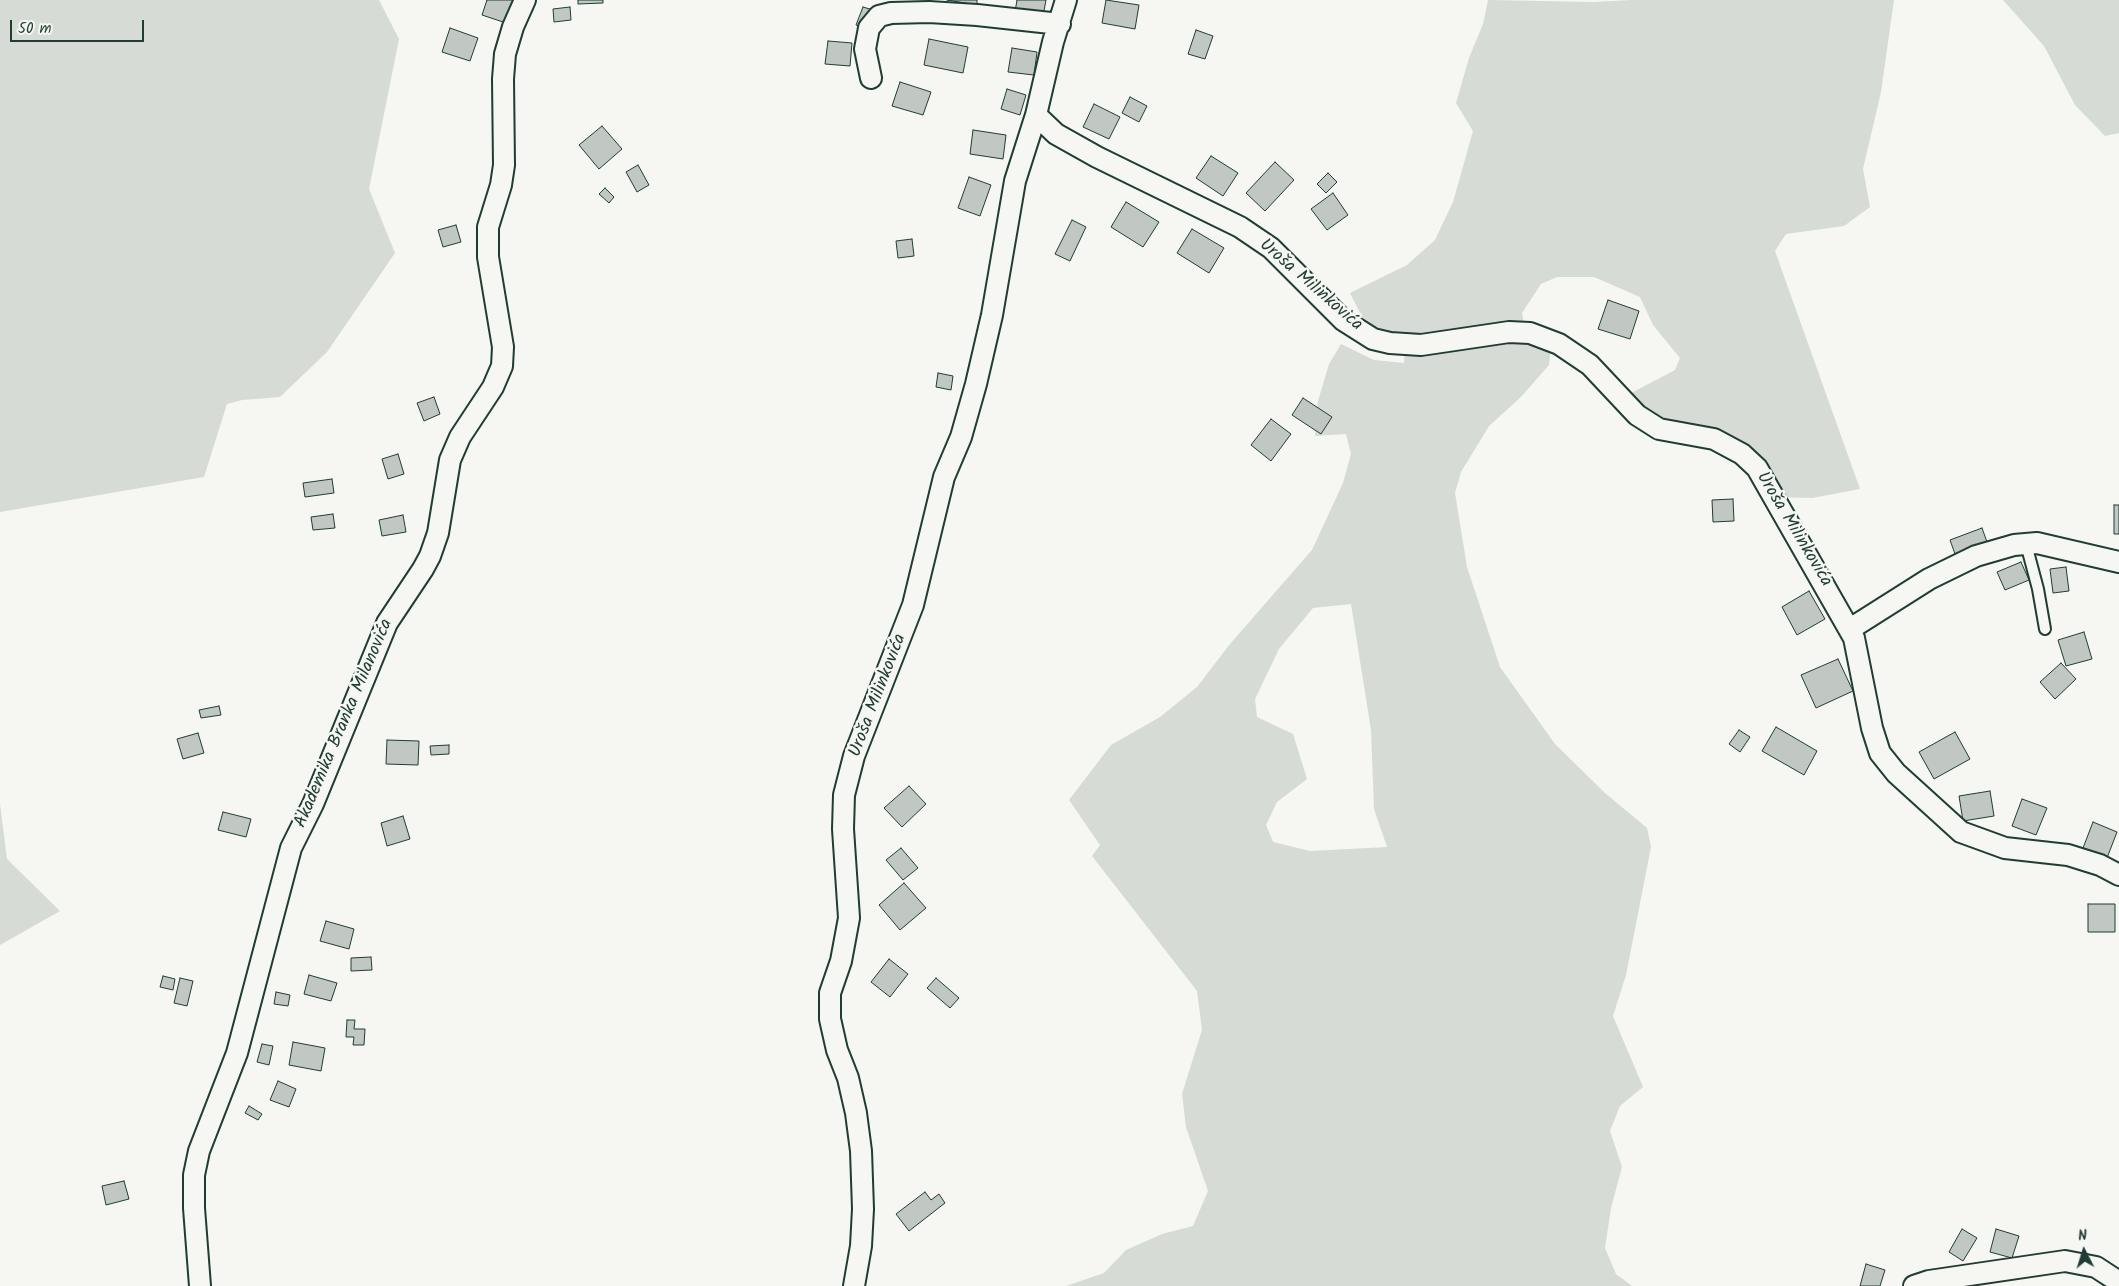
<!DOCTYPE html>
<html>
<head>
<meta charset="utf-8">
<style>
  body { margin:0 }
  #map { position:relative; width:2119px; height:1286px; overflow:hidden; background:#f6f6f2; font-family:Kalam,sans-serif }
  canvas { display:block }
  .north { position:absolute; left:2059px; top:1226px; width:50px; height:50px; -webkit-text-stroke:4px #f6f6f2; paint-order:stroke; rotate:355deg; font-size:14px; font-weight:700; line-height:20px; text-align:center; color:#1f3d34 }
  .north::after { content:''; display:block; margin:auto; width:18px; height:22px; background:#1f3d34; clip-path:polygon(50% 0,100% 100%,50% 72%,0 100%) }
  .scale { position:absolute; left:10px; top:20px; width:134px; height:22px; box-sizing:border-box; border:2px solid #1f3d34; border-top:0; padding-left:6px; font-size:15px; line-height:18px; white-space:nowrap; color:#1f3d34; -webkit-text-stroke:4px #f6f6f2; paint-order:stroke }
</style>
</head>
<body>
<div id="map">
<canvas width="2119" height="1286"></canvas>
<div class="north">N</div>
<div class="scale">50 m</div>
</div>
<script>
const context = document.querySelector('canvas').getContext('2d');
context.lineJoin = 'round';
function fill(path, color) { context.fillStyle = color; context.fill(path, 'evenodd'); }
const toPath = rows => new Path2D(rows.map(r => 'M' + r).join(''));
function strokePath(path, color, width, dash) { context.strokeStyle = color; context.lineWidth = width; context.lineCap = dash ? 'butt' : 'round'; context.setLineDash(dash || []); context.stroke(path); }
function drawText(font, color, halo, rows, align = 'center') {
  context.font = font + ' Kalam,sans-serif'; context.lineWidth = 5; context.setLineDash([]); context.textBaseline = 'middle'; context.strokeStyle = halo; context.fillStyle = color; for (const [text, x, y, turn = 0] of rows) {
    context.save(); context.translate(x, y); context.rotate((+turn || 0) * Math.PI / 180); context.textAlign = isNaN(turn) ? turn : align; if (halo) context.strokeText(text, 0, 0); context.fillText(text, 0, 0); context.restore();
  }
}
fill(toPath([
  [0,0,379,0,399,39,369,189,395,253,327,352,280,397,242,400,227,404,204,477,0,512],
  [1488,0,1594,2,1632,0,1894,0,1881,92,1863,169,1870,207,1844,226,1786,234,1775,251,1860,489,1812,498,1776,497,1740,456,1672,436,1618,400,1675,370,1680,358,1653,325,1640,297,1594,277,1557,277,1541,284,1522,313,1524,324,1552,333,1549,365,1521,397,1489,426,1461,472,1455,493,1467,567,1500,667,1555,744,1605,793,1647,828,1651,847,1626,975,1613,1016,1643,1087,1620,1106,1610,1131,1622,1167,1611,1208,1605,1248,1616,1274,1632,1286,1066,1286,1104,1273,1126,1250,1162,1234,1193,1226,1208,1191,1186,1127,1182,1094,1202,1030,1197,991,1092,856,1100,845,1069,800,1111,745,1160,717,1197,687,1230,644,1312,550,1343,483,1351,454,1346,434,1315,436,1318,401,1329,364,1341,344,1374,360,1404,363,1405,341,1377,332,1363,319,1350,293,1407,265,1435,240,1453,202,1473,131,1456,103,1469,58,1483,24],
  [1351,604,1371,730,1374,809,1387,847,1310,851,1273,842,1266,825,1277,802,1307,779,1293,734,1257,717,1255,699,1279,649,1313,608],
  [2003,0,2119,0,2119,133,2105,136,2075,105,2044,46],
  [0,804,7,859,60,911,0,945]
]), '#d6dbd6');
const building = toPath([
  [487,0,514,0,509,24,482,15,487,0],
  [578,0,603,0,603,3,578,4,578,0],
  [947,0,977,0,977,5,947,0],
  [1017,0,1046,0,1043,16,1015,12,1017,0],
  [1106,0,1139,5,1135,29,1102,23,1106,0],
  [570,7,571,20,554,22,553,9,570,7],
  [863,7,873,10,866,29,856,25,863,7],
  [450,28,478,38,470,61,442,52,450,28],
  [1196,30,1213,36,1205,59,1188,54,1196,30],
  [929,39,968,47,963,73,924,65,929,39],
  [828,41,852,43,850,66,825,64,828,41],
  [1012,48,1037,52,1034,75,1008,72,1012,48],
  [900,82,931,92,923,115,892,106,900,82],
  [1007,89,1026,95,1020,115,1001,109,1007,89],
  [1130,97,1147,106,1139,122,1122,113,1130,97],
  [1094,104,1120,117,1109,139,1083,127,1094,104],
  [602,126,622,149,599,169,579,145,602,126],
  [973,130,1006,135,1003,159,970,154,973,130],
  [1211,156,1238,173,1223,196,1196,178,1211,156],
  [1275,162,1294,180,1265,211,1246,193,1275,162],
  [638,165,649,185,637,192,626,172,638,165],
  [1328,173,1337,182,1326,193,1317,184,1328,173],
  [969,177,991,185,980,216,958,208,969,177],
  [605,188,614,197,609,203,599,194,605,188],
  [1333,193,1348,215,1327,230,1311,209,1333,193],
  [1126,202,1159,222,1143,247,1111,227,1126,202],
  [1072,220,1086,227,1070,261,1055,254,1072,220],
  [456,225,461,242,443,247,438,230,456,225],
  [1192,229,1224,248,1209,273,1177,253,1192,229],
  [912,239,914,256,898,258,896,241,912,239],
  [1608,300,1639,311,1630,339,1598,329,1608,300],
  [938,373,953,376,951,390,936,387,938,373],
  [434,397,440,414,424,421,417,403,434,397],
  [1303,398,1332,417,1321,434,1292,415,1303,398],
  [1271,419,1291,434,1271,461,1251,445,1271,419],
  [398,454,404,474,388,479,382,459,398,454],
  [332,479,334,493,305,497,303,483,332,479],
  [1733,499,1734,521,1713,522,1712,500,1733,499],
  [2114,505,2119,505,2119,534,2114,534,2114,505],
  [333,514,335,528,313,530,311,517,333,514],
  [403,515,406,532,382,536,379,520,403,515],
  [1982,528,1987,542,1955,554,1950,540,1982,528],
  [2021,562,2029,580,2005,590,1997,572,2021,562],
  [2066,567,2069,591,2053,593,2050,569,2066,567],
  [1809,591,1825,619,1797,635,1782,607,1809,591],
  [2084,632,2092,659,2066,666,2058,640,2084,632],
  [1838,659,1853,691,1816,708,1801,675,1838,659],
  [2061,663,2076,679,2055,699,2040,682,2061,663],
  [219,706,221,715,201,718,199,710,219,706],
  [1776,727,1817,751,1804,775,1762,751,1776,727],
  [1739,730,1750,737,1740,752,1729,744,1739,730],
  [1955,732,1970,759,1934,779,1919,752,1955,732],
  [198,733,204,753,183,759,177,739,198,733],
  [387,740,419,741,418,765,386,764,387,740],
  [449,745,449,754,431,755,430,746,449,745],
  [909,786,926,804,902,827,884,808,909,786],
  [1990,791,1994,816,1963,821,1959,796,1990,791],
  [2022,799,2047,808,2036,835,2012,826,2022,799],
  [223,812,251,819,246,837,218,830,223,812],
  [403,816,410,839,387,846,381,823,403,816],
  [2093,822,2117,832,2107,858,2083,848,2093,822],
  [901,848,918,868,903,880,886,860,901,848],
  [904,883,926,908,900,930,879,905,904,883],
  [2088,904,2115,904,2115,932,2088,932,2088,904],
  [326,921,354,929,349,949,320,941,326,921],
  [371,957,372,970,351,971,351,958,371,957],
  [889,959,908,974,890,997,871,982,889,959],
  [309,975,337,983,331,1001,304,994,309,975],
  [163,976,175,979,173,990,160,987,163,976],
  [180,978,193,981,187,1006,174,1003,180,978],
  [936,978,959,998,950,1008,927,988,936,978],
  [276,992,290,995,288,1006,274,1004,276,992],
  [347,1020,355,1020,354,1029,365,1029,364,1045,353,1045,354,1037,346,1037,347,1020],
  [293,1042,325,1048,321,1071,289,1065,293,1042],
  [262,1044,273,1046,269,1065,257,1062,262,1044],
  [278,1081,296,1089,289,1107,270,1100,278,1081],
  [249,1106,262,1114,258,1120,245,1113,249,1106],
  [124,1181,129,1199,106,1205,102,1186,124,1181],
  [925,1192,931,1200,939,1194,945,1203,909,1231,896,1214,925,1192],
  [1962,1229,1977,1238,1963,1261,1949,1252,1962,1229],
  [1996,1229,2019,1236,2012,1258,1990,1252,1996,1229],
  [1866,1264,1885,1270,1880,1286,1860,1286,1866,1264]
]);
fill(building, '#c1c8c3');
strokePath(building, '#1f3d34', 1);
const lane = toPath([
  [2026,544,2038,589,2045,629]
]);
const street = toPath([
  [871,78,865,49,869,28,879,16,891,13,929,12,977,15,1060,24],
  [1036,115,1056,134,1097,157,1240,227,1271,248,1343,320,1373,339,1390,343,1421,345,1509,332,1530,333,1559,344,1590,365,1637,415,1659,429,1714,439,1742,454,1757,468,1854,638,1872,728,1880,753,1896,773,1961,832,2005,848,2068,855,2100,865,2119,875],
  [1850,629,1929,579,1976,556,2014,545,2037,543,2119,562],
  [200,1286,194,1208,194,1175,199,1151,237,1053,291,848,313,804,387,623,423,569,430,556,438,533,450,460,460,437,493,387,502,366,503,347,488,257,488,227,501,185,504,165,503,79,505,54,513,27,525,0],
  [854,1286,861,1246,863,1209,861,1151,856,1113,848,1078,837,1050,830,1019,830,993,841,961,849,918,843,829,844,795,854,756,913,605,944,477,961,437,976,384,992,315,1015,181,1036,115,1053,42,1066,0],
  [1914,1286,1929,1281,2065,1261,2096,1267,2119,1282]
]);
strokePath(lane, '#1f3d34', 14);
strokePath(street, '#1f3d34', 24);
strokePath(lane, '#f6f6f2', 10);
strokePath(street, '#f6f6f2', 20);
drawText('18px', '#1f3d34', '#f6f6f2', [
  ["Uroša Milinkovića",1310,286,41],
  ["Uroša Milinkovića",1793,530,59],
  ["Uroša Milinkovića",879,696,-69],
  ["Akademika Branka Milanovića",345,724,-67]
]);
</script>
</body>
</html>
